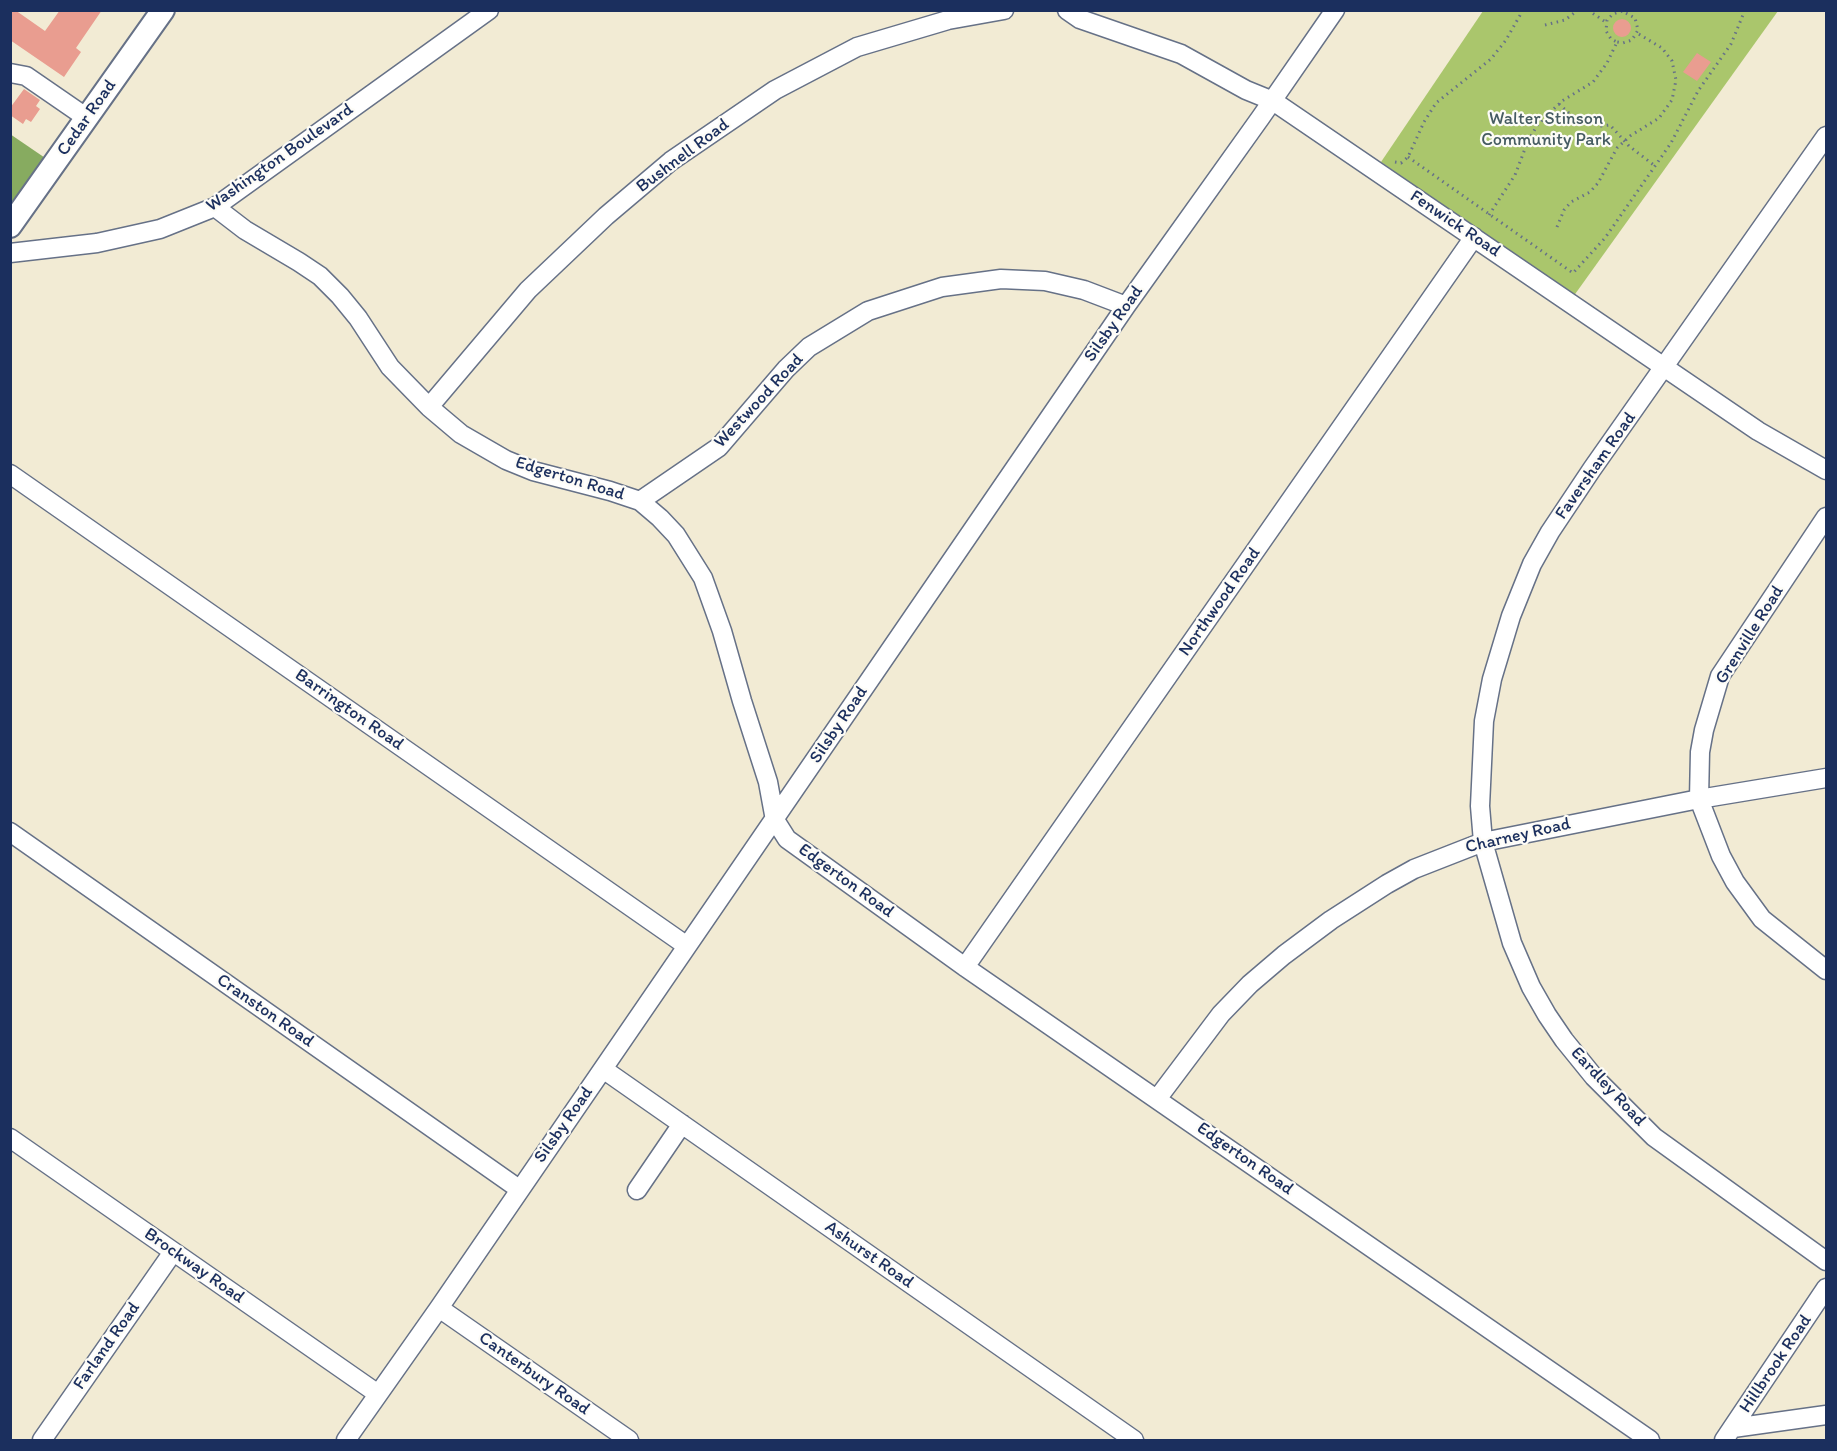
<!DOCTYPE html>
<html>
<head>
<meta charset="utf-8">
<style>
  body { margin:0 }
  #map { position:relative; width:1837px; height:1451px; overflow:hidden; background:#f2ebd4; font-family:Itim,sans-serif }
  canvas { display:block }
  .frame { position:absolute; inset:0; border:12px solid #1b2f5e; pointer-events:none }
</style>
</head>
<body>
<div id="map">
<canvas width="1837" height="1451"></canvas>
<div class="frame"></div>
</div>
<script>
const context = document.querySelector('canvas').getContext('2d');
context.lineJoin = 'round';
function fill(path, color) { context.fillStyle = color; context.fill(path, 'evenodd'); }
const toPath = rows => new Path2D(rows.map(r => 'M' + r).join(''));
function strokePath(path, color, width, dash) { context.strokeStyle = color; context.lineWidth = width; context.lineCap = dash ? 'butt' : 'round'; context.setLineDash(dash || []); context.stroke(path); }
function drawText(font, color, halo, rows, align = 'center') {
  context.font = font + ' Itim,sans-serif'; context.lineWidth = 4.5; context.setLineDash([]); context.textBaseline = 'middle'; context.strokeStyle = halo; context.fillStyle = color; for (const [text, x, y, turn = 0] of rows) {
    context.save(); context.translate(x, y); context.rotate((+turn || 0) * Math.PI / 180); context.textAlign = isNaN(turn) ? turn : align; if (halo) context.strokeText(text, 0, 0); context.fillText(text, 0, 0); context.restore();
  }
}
fill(toPath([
  [1483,11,1778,11,1573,297,1381,162]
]), '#aac66c');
fill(toPath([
  [10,134,54,164,22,210,11,202]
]), '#87ab60');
fill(toPath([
  [10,10,15,10,45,31,60,10,102,10,76,48,81,52,64,77,10,40],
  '1613 28a9 9 0 1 1 18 0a9 9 0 1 1-18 0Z',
  [1697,53,1711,62,1697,81,1683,72],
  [24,89,40,100,36,106,40,109,31,122,26,119,23,124,10,115,10,108]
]), '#e99d90');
const minor = toPath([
  [1067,10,1080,19,1181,54,1246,90,1273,101,1758,431,1826,470],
  [10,73,26,76,87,118],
  [1826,136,1592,469,1550,532,1532,564,1511,616,1492,679,1484,721,1480,806,1483,842,1512,943,1531,987,1547,1015,1564,1040,1594,1077,1654,1137,1826,1261],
  [215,207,245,230,299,262,320,276,340,296,358,318,390,367,429,407,461,434,506,460,533,471,610,491,640,501,660,518,676,535,703,578,722,631,742,701,768,782,775,820,787,839,965,967,1650,1440],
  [10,253,97,243,160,229,215,207,489,10],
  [429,407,528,290,606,216,671,161,775,90,857,47,948,20,1004,10],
  [10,474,687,946],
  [640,501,719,447,786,369,809,347,868,311,942,287,1001,279,1045,281,1084,290,1126,306],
  [1826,517,1720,676,1704,730,1700,752,1699,799,1721,856,1735,882,1762,919,1826,970],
  [10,832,519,1189],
  [965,967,1474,237],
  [603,1069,1134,1440],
  [1157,1099,1221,1014,1250,984,1284,955,1331,920,1387,884,1414,869,1483,842,1699,799,1826,778],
  [10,1138,378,1394],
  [637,1190,682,1124],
  [439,1308,629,1440],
  [1733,1428,1826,1415],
  [42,1440,173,1252],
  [346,1440,439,1308,1126,306,1261,117,1335,10],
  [1724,1440,1826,1288]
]);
const major = toPath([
  [10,226,163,10]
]);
strokePath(minor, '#667187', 21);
strokePath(major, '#667187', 26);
strokePath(toPath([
  [1588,10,1607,23],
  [1545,25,1565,20,1578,10],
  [1559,104,1571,115,1601,126,1610,125,1629,146,1655,166],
  [1408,157,1573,273,1605,238,1671,143,1698,91,1731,44,1745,10],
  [1395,162,1401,163,1408,157,1424,122,1436,103,1491,59,1506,40,1523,10],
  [1489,215,1515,175,1528,141,1538,124,1562,101,1593,82,1607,63,1617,42,1611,39,1606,31,1607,20,1613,14,1622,11,1635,18,1638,30,1632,40,1623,43,1617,42],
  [1557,227,1564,210,1571,202,1590,192,1598,183,1617,148,1630,136,1659,118,1672,100,1676,80,1672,61,1662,48,1637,33]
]), '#667187', 3, [1.5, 4.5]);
strokePath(minor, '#fff', 18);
strokePath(major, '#fff', 22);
drawText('18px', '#1b2f5e', '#fdfcf7', [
  ["Cedar Road",87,118,-55],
  ["Bushnell Road",683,156,-37],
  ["Washington Boulevard",280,158,-35],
  ["Fenwick Road",1455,224,34],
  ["Silsby Road",1114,324,-55],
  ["Westwood Road",759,401,-47],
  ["Faversham Road",1596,466,-55],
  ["Edgerton Road",570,479,17],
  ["Northwood Road",1220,602,-55],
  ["Grenville Road",1750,635,-58],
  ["Barrington Road",349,710,35],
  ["Silsby Road",839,725,-56],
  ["Charney Road",1518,836,-13],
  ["Edgerton Road",846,881,36],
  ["Cranston Road",265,1011,35],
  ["Eardley Road",1608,1087,47],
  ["Silsby Road",564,1125,-55],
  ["Edgerton Road",1245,1159,35],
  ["Ashurst Road",869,1255,35],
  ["Brockway Road",194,1266,35],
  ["Farland Road",107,1346,-55],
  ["Hillbrook Road",1776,1364,-56],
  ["Canterbury Road",534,1374,35]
]);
drawText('18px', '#465c62', '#fdfcf7', [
  ["Walter Stinson",1546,119],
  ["Community Park",1546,140]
]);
</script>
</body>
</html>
